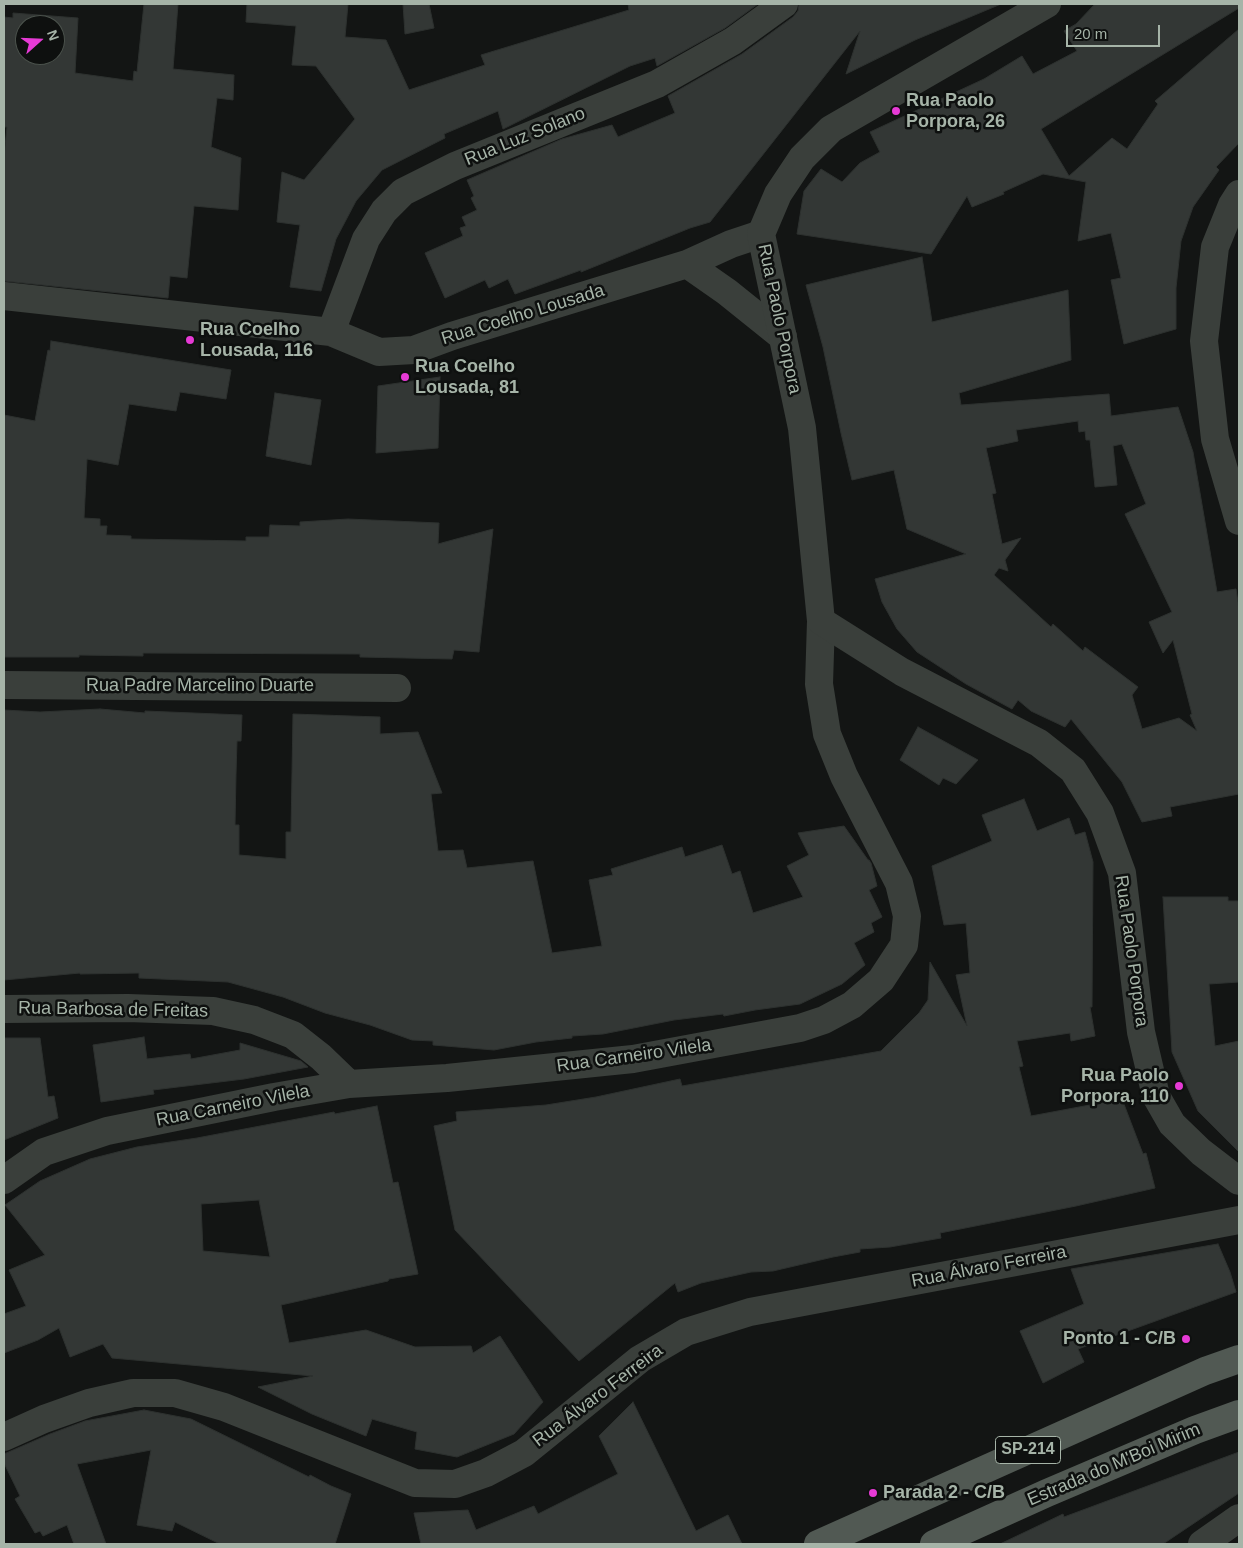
<!DOCTYPE html>
<html>
<head>
<meta charset="utf-8">
<style>
  body { margin:0 }
  #map { position:relative; width:1243px; height:1548px; overflow:hidden; background:#131514; font-family:Arial,sans-serif }
  canvas { display:block }
  .frame { position:absolute; inset:0; border:5px solid #a6b4a8; pointer-events:none }
  .north { position:absolute; left:15px; top:15px; width:50px; height:50px; box-sizing:border-box; background:#0e100f; border:1px solid #4b524c; border-radius:50%; rotate:70deg; font-size:14px; font-weight:700; line-height:20px; text-align:center; color:#a6b4a8 }
  .north::after { content:''; display:block; margin:auto; width:18px; height:22px; background:#e63ad5; clip-path:polygon(50% 0,100% 100%,50% 72%,0 100%) }
  .scale { position:absolute; left:1066px; top:25px; width:94px; height:22px; box-sizing:border-box; border:2px solid #a6b4a8; border-top:0; padding-left:6px; font-size:15px; line-height:18px; white-space:nowrap; color:#a6b4a8; -webkit-text-stroke:4px #0e100f; paint-order:stroke }
</style>
</head>
<body>
<div id="map">
<canvas width="1243" height="1548"></canvas>
<div class="frame"></div>
<div class="north">N</div>
<div class="scale">20 m</div>
</div>
<script>
const context = document.querySelector('canvas').getContext('2d');
context.lineJoin = 'round';
function fill(path, color) { context.fillStyle = color; context.fill(path, 'evenodd'); }
const toPath = rows => new Path2D(rows.map(r => 'M' + r).join(''));
function strokePath(path, color, width, dash) { context.strokeStyle = color; context.lineWidth = width; context.lineCap = dash ? 'butt' : 'round'; context.setLineDash(dash || []); context.stroke(path); }
function drawText(font, color, halo, rows, align = 'center') {
  context.font = font + ' Arial,sans-serif'; context.lineWidth = 5; context.setLineDash([]); context.textBaseline = 'middle'; context.strokeStyle = halo; context.fillStyle = color; for (const [text, x, y, turn = 0] of rows) {
    context.save(); context.translate(x, y); context.rotate((+turn || 0) * Math.PI / 180); context.textAlign = isNaN(turn) ? turn : align; if (halo) context.strokeText(text, 0, 0); context.fillText(text, 0, 0); context.restore();
  }
}
const building = toPath([
  [144,4,178,4,173,69,234,75,233,100,217,98,211,147,241,158,238,210,194,206,187,278,170,276,168,298,4,281,4,156,7,127,4,127,4,17,13,18,13,13,78,18,75,73,133,81,134,71,137,72,144,4],
  [25,25,55,25,55,55,25,55,25,25],
  [247,4,348,4,345,37,386,40,409,90,485,65,481,55,629,10,628,4,758,4,725,28,657,66,655,58,630,66,503,129,498,111,444,134,445,138,382,170,356,201,336,239,321,291,290,287,300,225,277,222,282,172,304,180,355,119,316,66,292,65,296,26,246,22,247,4],
  [403,4,429,4,434,28,405,34,403,4],
  [799,4,1001,4,915,40,846,74,860,31,710,222,690,228,581,272,581,270,515,294,508,279,489,288,485,280,445,298,425,253,463,236,460,228,466,226,462,217,477,210,471,198,474,196,467,180,562,139,612,125,618,137,675,113,668,96,742,54,793,17,798,11,799,4],
  [1095,4,1239,4,1239,8,1041,129,1069,176,1112,138,1127,149,1158,104,1155,101,1239,29,1239,143,1216,167,1219,170,1193,207,1181,241,1176,288,1176,329,1124,344,1111,280,1121,278,1111,233,1078,241,1086,182,1043,174,1003,192,1004,194,972,207,967,196,931,254,797,234,804,191,821,169,842,182,860,163,880,152,870,132,984,79,1022,56,1033,74,1077,51,1064,31,1076,24,1095,4],
  [922,257,932,322,1068,290,1071,360,959,393,961,405,1109,394,1111,416,1178,407,1193,452,1217,592,1236,589,1239,609,1239,794,1170,807,1172,816,1142,822,1122,782,1071,719,1065,727,1031,711,1018,700,1012,709,966,684,917,652,897,629,882,602,875,579,966,554,907,529,894,470,852,480,841,433,823,347,806,285,922,257],
  [1078,421,1079,432,1085,431,1086,440,1090,440,1095,487,1117,485,1113,446,1122,444,1146,504,1125,514,1172,612,1149,622,1163,653,1173,640,1192,714,1190,715,1197,731,1179,718,1142,729,1132,695,1138,687,1085,647,1083,651,1053,624,1051,627,994,575,999,568,1008,571,1005,560,1021,538,1002,544,992,494,996,493,986,448,1018,441,1016,430,1078,421],
  [51,341,231,370,226,399,180,392,176,411,129,404,118,465,87,459,84,518,100,519,100,526,107,526,106,535,131,536,131,539,246,541,246,537,269,537,270,525,300,526,300,522,348,519,439,523,438,544,493,529,479,652,454,650,452,659,360,657,360,654,143,653,143,656,79,655,79,657,4,657,4,415,35,421,48,350,50,351,51,341],
  [440,377,438,448,376,453,378,386,440,377],
  [275,393,321,400,311,465,266,456,275,393],
  [100,709,145,713,145,711,242,715,241,741,237,741,236,774,235,825,239,825,239,855,286,859,286,832,291,832,293,714,380,717,380,734,418,732,442,793,431,794,438,851,463,850,467,868,533,861,552,953,602,946,589,880,613,875,611,869,682,847,685,857,722,845,732,874,740,871,753,913,803,897,787,866,809,855,798,833,844,826,868,860,869,860,871,863,877,886,869,890,882,917,871,923,874,932,854,943,865,965,842,984,800,1004,755,1010,724,1016,723,1014,674,1020,603,1034,572,1036,572,1038,536,1042,494,1050,433,1045,433,1041,412,1040,370,1025,325,1013,283,997,228,982,139,978,139,973,80,974,80,973,4,980,4,710,40,712,100,709],
  [918,727,978,760,956,784,943,778,939,785,900,760,918,727],
  [1024,799,1037,831,1069,818,1075,835,1085,832,1093,862,1092,1007,1090,1007,1095,1036,1071,1041,1070,1033,1017,1041,1023,1066,1019,1067,1031,1116,1122,1099,1143,1154,1146,1153,1155,1188,1076,1206,940,1233,941,1238,890,1247,860,1249,860,1252,833,1257,773,1271,751,1272,701,1283,678,1292,675,1283,579,1361,455,1230,434,1126,457,1121,456,1112,546,1105,596,1097,680,1079,682,1086,881,1051,919,1013,928,1000,930,962,967,1026,956,975,970,973,966,923,944,925,932,866,992,841,982,815,1024,799],
  [1163,897,1228,897,1228,901,1239,901,1239,982,1209,984,1215,1046,1239,1041,1239,1152,1198,1111,1172,1052,1163,897],
  [144,1037,147,1059,190,1054,191,1059,240,1050,240,1043,301,1061,308,1067,244,1079,153,1090,154,1094,101,1102,93,1045,144,1037],
  [4,1038,40,1038,48,1097,54,1096,58,1118,4,1140,4,1038],
  [377,1106,393,1183,398,1182,418,1274,389,1279,388,1281,281,1305,289,1343,366,1330,415,1347,471,1346,473,1353,500,1336,543,1402,514,1434,457,1457,415,1449,417,1432,372,1419,366,1436,312,1414,258,1387,313,1376,112,1358,103,1344,70,1357,59,1328,38,1340,4,1353,4,1314,26,1306,9,1270,45,1255,5,1205,40,1181,90,1159,137,1147,197,1138,334,1112,335,1114,377,1106],
  [259,1200,270,1257,203,1251,201,1204,259,1200],
  [1218,1244,1230,1272,1236,1292,1078,1349,1084,1362,1043,1383,1020,1331,1084,1304,1071,1269,1218,1244],
  [633,1402,696,1531,728,1515,742,1544,421,1544,414,1513,468,1510,476,1530,534,1506,538,1514,618,1474,599,1436,633,1402],
  [144,1410,191,1419,309,1477,310,1475,331,1486,351,1494,335,1544,220,1544,175,1522,172,1531,137,1525,151,1450,77,1464,106,1544,74,1544,67,1525,43,1536,40,1531,35,1533,15,1499,20,1496,4,1463,4,1454,50,1434,85,1421,144,1410],
  [1239,1452,1239,1493,1163,1544,1000,1544,1063,1514,1064,1517,1239,1452]
]);
fill(building, '#333735');
strokePath(building, '#2d312f', 1);
strokePath(toPath([
  [1239,194,1232,205,1215,247,1204,341,1215,439,1239,521],
  [687,264,727,292,783,337],
  [4,296,331,332,379,352,414,350,452,336,687,264,731,244,761,234],
  [331,332,366,239,384,211,403,192,455,166,657,84,733,41,784,4],
  [4,685,397,688],
  [4,1009,128,1008,213,1011,254,1020,293,1035,321,1057,349,1084],
  [4,1180,44,1152,107,1131,274,1097,349,1084,447,1078,633,1059,800,1028,824,1020,852,1005,881,980,904,945,907,916,899,883,844,776,827,734,819,684,821,621],
  [4,1437,44,1419,89,1403,133,1393,175,1393,224,1407,415,1483,455,1484,486,1473,524,1453,640,1359,686,1332,750,1312,1239,1220],
  [1202,1544,1239,1518]
]), '#3a3f3b', 28);
strokePath(toPath([
  [1047,4,831,129,802,158,778,194,761,234,802,428,821,621,902,672,1039,743,1073,770,1100,813,1122,873,1141,1032,1156,1096,1172,1124,1201,1152,1239,1181]
]), '#3a3f3b', 28);
strokePath(toPath([
  [818,1544,1205,1371,1239,1359],
  [934,1544,1047,1493,1195,1430,1239,1414]
]), '#515953', 28);
for (const [x, y, r, color] of [
  [896,111,5,"#e63ad5"],
  [190,340,5,"#e63ad5"],
  [405,377,5,"#e63ad5"],
  [1179,1086,5,"#e63ad5"],
  [1186,1339,5,"#e63ad5"],
  [873,1493,5,"#e63ad5"]
]) { const dot = new Path2D(); dot.arc(x, y, r, 0, 2 * Math.PI); context.fillStyle = color; context.fill(dot); strokePath(dot, '#0e100f', 2); }
for (const [x, y, w] of [
  [1028,1450,65]
]) { const box = new Path2D(); box.roundRect(x - w / 2, y - 13.5, w, 27, 4); context.fillStyle = '#0e100f'; context.fill(box); strokePath(box, '#a6b4a8', 1); }
drawText('bold 16px', '#a6b4a8', null, [
  ["SP-214",1028,1450]
]);
drawText('bold 18px', '#a6b4a8', '#0e100f', [
  ["Rua Paolo",906,101],
  ["Porpora, 26",906,122],
  ["Rua Coelho",200,330],
  ["Lousada, 116",200,351],
  ["Rua Coelho",415,367],
  ["Lousada, 81",415,388],
  ["Rua Paolo",1169,1076,"right"],
  ["Porpora, 110",1169,1097,"right"],
  ["Ponto 1 - C/B",1176,1339,"right"],
  ["Parada 2 - C/B",883,1493]
], 'left');
drawText('18px', '#a6b4a8', '#0e100f', [
  ["Rua Luz Solano",525,137,-22],
  ["Rua Coelho Lousada",523,315,-17],
  ["Rua Paolo Porpora",779,319,78],
  ["Rua Padre Marcelino Duarte",200,686],
  ["Rua Paolo Porpora",1131,951,82],
  ["Rua Barbosa de Freitas",113,1010,1],
  ["Rua Carneiro Vilela",634,1056,-8],
  ["Rua Carneiro Vilela",233,1106,-11],
  ["Rua Álvaro Ferreira",989,1267,-11],
  ["Rua Álvaro Ferreira",598,1396,-37],
  ["Estrada do M'Boi Mirim",1114,1465,-23]
]);
</script>
</body>
</html>
